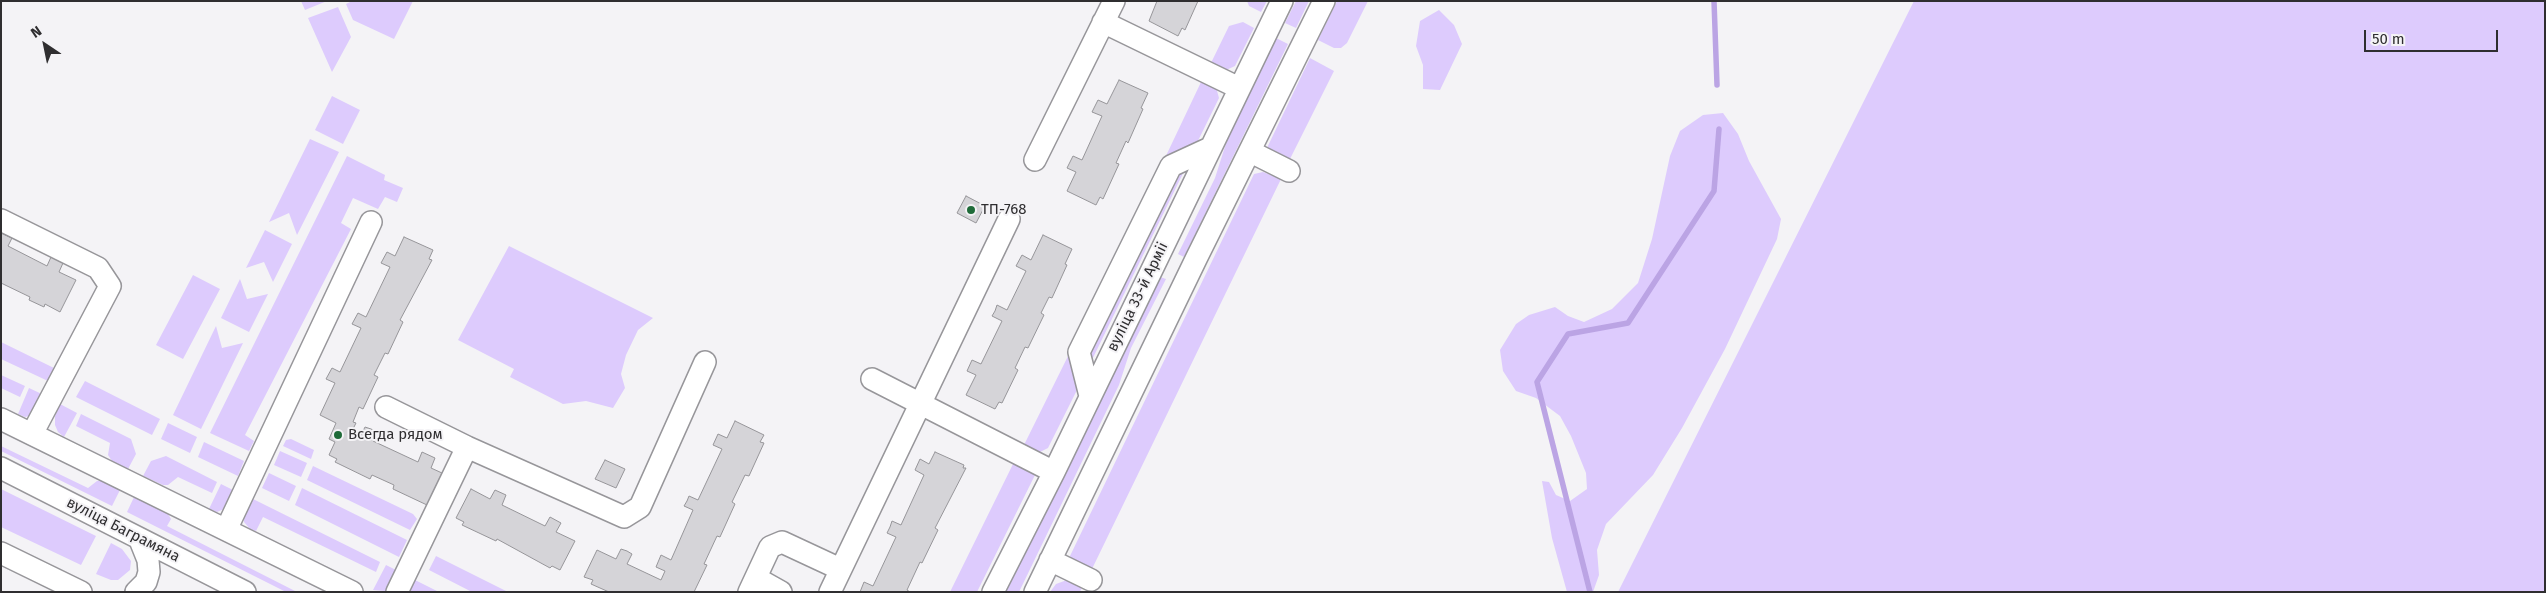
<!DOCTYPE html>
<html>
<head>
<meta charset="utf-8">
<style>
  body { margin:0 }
  #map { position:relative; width:2546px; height:593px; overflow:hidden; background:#f4f3f6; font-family:"Fira Sans",sans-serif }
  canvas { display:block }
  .frame { position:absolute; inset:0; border:2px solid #2f2e30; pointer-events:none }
  .north { position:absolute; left:20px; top:20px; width:50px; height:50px; -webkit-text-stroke:4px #f4f3f6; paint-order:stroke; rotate:326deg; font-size:14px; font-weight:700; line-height:20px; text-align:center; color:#2f2e30 }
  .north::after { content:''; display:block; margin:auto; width:18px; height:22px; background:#2f2e30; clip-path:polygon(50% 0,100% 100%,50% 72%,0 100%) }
  .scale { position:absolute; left:2364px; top:30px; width:134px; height:22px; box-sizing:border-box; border:2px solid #2f2e30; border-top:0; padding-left:6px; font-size:15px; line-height:18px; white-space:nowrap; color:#2f2e30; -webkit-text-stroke:4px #f4f3f6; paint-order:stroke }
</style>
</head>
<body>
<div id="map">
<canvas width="2546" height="593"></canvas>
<div class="frame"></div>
<div class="north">N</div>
<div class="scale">50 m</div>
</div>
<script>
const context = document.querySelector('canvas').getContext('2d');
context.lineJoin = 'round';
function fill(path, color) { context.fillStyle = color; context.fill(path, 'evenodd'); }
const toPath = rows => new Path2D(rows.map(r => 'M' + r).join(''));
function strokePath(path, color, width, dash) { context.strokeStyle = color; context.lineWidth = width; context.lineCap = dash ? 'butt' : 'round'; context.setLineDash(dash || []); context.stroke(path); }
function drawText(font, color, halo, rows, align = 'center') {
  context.font = font + ' "Fira Sans",sans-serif'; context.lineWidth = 4; context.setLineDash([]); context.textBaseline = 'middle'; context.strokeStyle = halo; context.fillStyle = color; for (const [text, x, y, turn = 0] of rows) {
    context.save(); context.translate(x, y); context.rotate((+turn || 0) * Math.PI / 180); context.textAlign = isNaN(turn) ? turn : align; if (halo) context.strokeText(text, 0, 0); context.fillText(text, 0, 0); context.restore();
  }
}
fill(toPath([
  [301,1,327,1,305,10],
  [352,1,413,1,394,39,353,20,346,4],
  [1247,1,1267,1,1261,12,1249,6],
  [1296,1,1309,1,1296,28,1285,23],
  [1337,1,1368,1,1347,43,1341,48,1334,48,1318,40],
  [1914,1,2545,1,2545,592,1618,592],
  [338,7,351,37,332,72,308,18],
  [1439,10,1454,25,1462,44,1440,90,1423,89,1423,65,1416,46,1420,21],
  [1243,22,1254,28,1235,66,1224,71,1210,65,1229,26],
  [1276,38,1288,44,1184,257,1178,254,1215,178,1229,134],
  [1310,58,1334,71,1289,161,1266,150],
  [1202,80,1216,87,1219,98,1193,151,1164,160],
  [332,96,360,110,343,144,315,130],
  [1723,113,1738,134,1749,161,1781,219,1777,239,1725,349,1682,428,1653,475,1606,524,1597,550,1599,575,1593,592,1567,592,1552,538,1542,481,1549,482,1556,495,1570,501,1587,489,1586,473,1571,436,1560,416,1536,398,1516,391,1503,371,1500,350,1516,324,1529,315,1555,307,1568,316,1584,322,1612,309,1638,283,1652,239,1670,156,1680,131,1703,115],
  [310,139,339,152,297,235,289,213,269,222],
  [347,156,385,175,384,180,403,188,397,202,385,197,378,209,353,198,341,223,351,229,245,435,254,441,249,451,210,433],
  [1188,163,1088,368,1085,356,1179,168],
  [1263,172,1281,179,1091,571,1075,565,1070,556,1254,174],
  [265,230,292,244,273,282,264,262,246,268],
  [509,246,653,318,638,330,626,355,621,374,625,388,613,408,586,401,563,404,510,377,514,369,458,340],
  [193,275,220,289,183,359,156,345],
  [1160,277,1166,279,1131,348,1119,385,1019,592,1006,592],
  [240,279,247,299,268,294,249,332,221,318],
  [216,326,222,348,243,343,201,429,173,415],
  [1,342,54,368,48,381,1,359],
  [1072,348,1081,382,1048,448,1040,452,1024,445],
  [1,375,25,386,20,397,1,388],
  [85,381,160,419,152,435,76,397],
  [29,388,46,396,33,415,25,417,18,414],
  [60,404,77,413,64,437,58,432,55,425,55,416],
  [81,414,131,439,136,454,128,469,112,461,108,455,110,443,76,426],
  [168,423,197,437,190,453,161,439],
  [291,439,314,450,311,459,283,446,286,440],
  [204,442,244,461,238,476,198,457],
  [1,446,88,488,97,481,106,480,121,488,112,506,1,451],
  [280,451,307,463,301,477,274,465],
  [166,456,217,482,212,493,178,477,168,485,163,485,143,476,151,461],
  [1015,460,1028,465,1035,475,977,592,950,592],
  [313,466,413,514,417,519,410,530,307,480],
  [269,473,296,486,289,501,262,488],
  [221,484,235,491,224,509,217,512,209,509],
  [302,488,407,540,399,557,295,505],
  [1,489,96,536,81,565,1,527],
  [135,495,165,509,171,519,167,526,297,592,286,592,127,512],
  [251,498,380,562,376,572,263,517,256,531,250,529,244,522,243,512],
  [111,543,122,549,131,561,130,570,118,580,111,580,96,574],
  [436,556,508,592,472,592,429,570],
  [386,565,398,571,386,591,373,590],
  [413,579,439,592,407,592],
  [1067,580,1082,587,1080,592,1050,592,1056,584]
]), '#ddcbfd');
strokePath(toPath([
  [1714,1,1717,85],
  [1590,592,1537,382,1568,334,1628,323,1714,191,1719,129]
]), '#bba4e4', 5.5);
const building = toPath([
  [1157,1,1198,1,1185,30,1182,28,1178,36,1149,21,1157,1],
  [1119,80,1148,93,1141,108,1143,109,1128,143,1126,141,1116,163,1119,164,1103,199,1100,197,1096,205,1067,191,1076,172,1067,168,1073,156,1082,160,1102,116,1092,112,1098,100,1107,104,1119,80],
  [966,196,985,206,976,223,957,213,966,196],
  [1,233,12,238,8,246,47,266,51,257,63,263,59,272,76,280,60,312,45,304,44,307,29,300,30,297,1,283,1,233],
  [1043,235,1072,249,1065,264,1067,265,1052,298,1049,297,1041,313,1044,315,1028,348,1025,347,1015,368,1018,370,1002,403,999,402,995,409,966,395,976,375,967,371,972,360,981,364,1002,321,992,316,995,311,997,305,1007,310,1026,271,1016,266,1022,255,1031,260,1043,235],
  [404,237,433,250,429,259,432,260,400,320,403,322,388,354,385,353,374,375,378,377,363,409,359,407,353,422,356,423,352,431,361,435,365,427,371,429,377,432,373,441,418,462,422,452,435,458,431,468,442,473,427,505,393,489,394,485,372,475,370,479,335,462,337,459,329,455,335,442,329,439,336,423,320,415,335,383,326,379,332,368,340,372,361,328,352,324,358,313,366,317,390,267,381,263,387,252,395,256,404,237],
  [735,421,764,435,760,442,764,443,749,476,745,475,732,502,735,504,720,537,717,536,704,564,707,565,694,592,609,592,591,584,593,580,584,577,597,550,616,559,621,549,627,551,632,554,627,564,661,580,665,571,656,567,661,555,671,560,693,510,684,506,687,501,689,496,698,500,722,449,713,445,718,434,727,438,735,421],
  [935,452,964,465,963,468,966,468,935,528,938,530,922,563,920,562,907,590,910,592,860,592,864,582,873,586,896,537,887,533,890,527,892,521,901,525,924,475,915,470,920,459,929,464,935,452],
  [605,460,625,469,616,488,595,479,605,460],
  [471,489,490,499,495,490,506,495,502,505,545,526,550,517,561,523,556,532,575,541,560,570,552,566,550,568,497,539,496,541,462,525,464,522,456,518,471,489]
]);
fill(building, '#d5d4d8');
strokePath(building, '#969599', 1);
const minor = toPath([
  [1103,22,1239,88],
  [1251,152,1289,171],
  [1035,160,1114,1],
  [1,220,98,268,110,286,32,434],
  [872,379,1054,472],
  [1090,396,1079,352,1171,166,1210,148],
  [386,407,467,447,624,517,640,507,705,362],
  [1,419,352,592],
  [1,468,245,592],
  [226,530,371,222],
  [1,553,81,592],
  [1050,560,1091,580],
  [756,578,781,592],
  [136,592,146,582,149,572,148,560,140,540],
  [397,592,467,447],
  [749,592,770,547,782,542,840,569],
  [830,592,1009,219],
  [993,592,1054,472,1282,1],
  [1035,592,1197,257,1324,1]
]);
strokePath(minor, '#97969a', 24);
strokePath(minor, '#fff', 21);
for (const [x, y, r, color] of [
  [971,210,5,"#1f6b39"],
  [338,435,5,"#1f6b39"]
]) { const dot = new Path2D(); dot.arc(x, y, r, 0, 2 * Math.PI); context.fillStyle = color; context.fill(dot); strokePath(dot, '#f4f3f6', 2); }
drawText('15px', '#2f2e30', '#f4f3f6', [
  ["ТП-768",981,210],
  ["Всегда рядом",348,435]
], 'left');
drawText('15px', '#2f2e30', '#f4f3f6', [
  ["вуліца 33-й Арміі",1138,297,-64],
  ["вуліца Баграмяна",123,530,27]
]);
</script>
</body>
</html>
